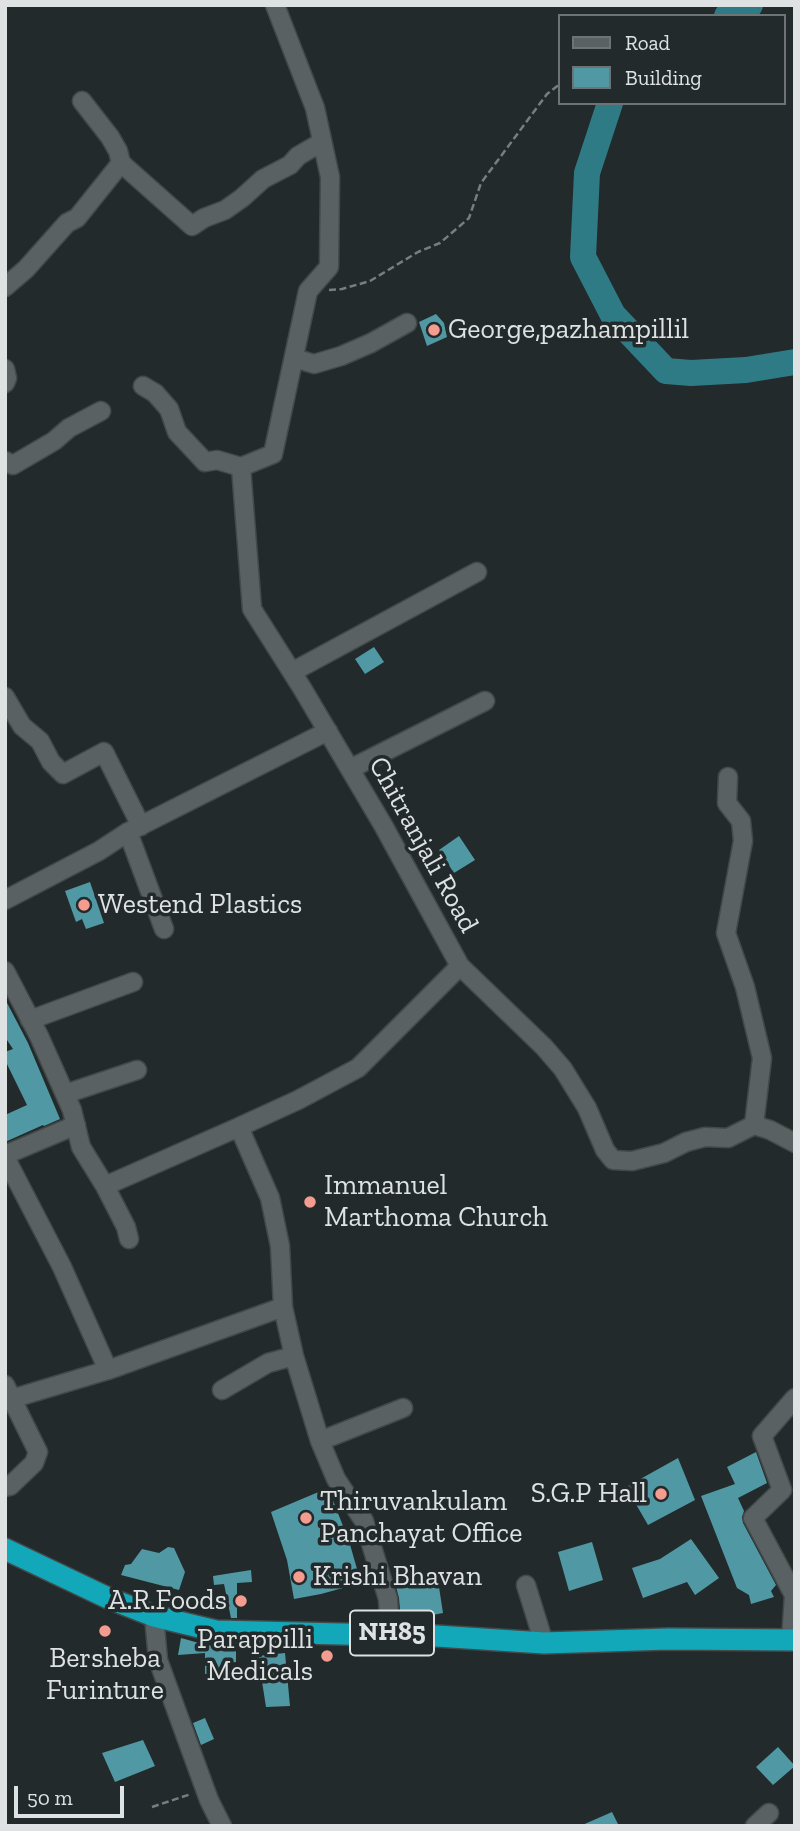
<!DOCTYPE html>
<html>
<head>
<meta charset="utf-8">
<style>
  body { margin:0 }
  #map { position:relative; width:800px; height:1831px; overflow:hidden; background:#232a2b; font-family:"Zilla Slab",serif }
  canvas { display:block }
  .frame { position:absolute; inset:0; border:7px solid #dee2e3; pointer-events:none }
  .legend { position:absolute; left:558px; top:14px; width:228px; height:91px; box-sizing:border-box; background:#232a2b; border:2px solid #6e7475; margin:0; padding:9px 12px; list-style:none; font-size:21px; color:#dee2e3 }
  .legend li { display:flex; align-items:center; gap:14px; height:35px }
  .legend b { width:35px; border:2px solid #6e7475 }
  .scale { position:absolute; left:14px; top:1786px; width:110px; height:32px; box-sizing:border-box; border:4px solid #dee2e3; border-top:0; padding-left:9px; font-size:21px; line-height:24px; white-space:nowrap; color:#dee2e3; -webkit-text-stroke:5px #232a2b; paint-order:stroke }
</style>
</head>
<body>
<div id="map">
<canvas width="800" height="1831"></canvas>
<div class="frame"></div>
<ul class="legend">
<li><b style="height:9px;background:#596162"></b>Road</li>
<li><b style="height:19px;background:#5099a4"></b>Building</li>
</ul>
<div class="scale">50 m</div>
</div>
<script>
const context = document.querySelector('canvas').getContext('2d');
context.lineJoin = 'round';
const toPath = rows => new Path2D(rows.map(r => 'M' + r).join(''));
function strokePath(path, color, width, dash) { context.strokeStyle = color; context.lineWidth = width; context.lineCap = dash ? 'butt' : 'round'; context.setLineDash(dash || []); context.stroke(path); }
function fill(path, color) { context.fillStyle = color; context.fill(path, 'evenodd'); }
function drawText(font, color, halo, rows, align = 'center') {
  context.font = font + ' "Zilla Slab",serif'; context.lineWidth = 7; context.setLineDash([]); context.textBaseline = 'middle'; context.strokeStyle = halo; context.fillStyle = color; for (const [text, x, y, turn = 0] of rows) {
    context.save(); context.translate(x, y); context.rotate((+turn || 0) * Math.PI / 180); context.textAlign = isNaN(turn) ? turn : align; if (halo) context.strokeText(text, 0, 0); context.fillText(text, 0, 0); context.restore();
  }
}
strokePath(toPath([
  [727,16,750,5],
  [610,103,587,173,583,257,613,315,666,371,691,373,746,370,795,362]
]), '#2f7b85', 26);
fill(toPath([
  [436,314,444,323,447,337,427,346,419,322],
  [374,647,384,662,365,674,355,659],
  [459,836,475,860,454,873,439,850],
  [90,882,104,923,86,929,82,919,76,922,65,891],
  [5,999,28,1043,60,1119,44,1126,43,1125,5,1142,5,1115,27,1105,5,1060,5,1052,13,1049,5,1037],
  [756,1452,767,1483,738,1498,744,1511,742,1517,743,1523,776,1585,771,1591,774,1597,751,1604,749,1595,737,1588,701,1496,735,1484,727,1467],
  [678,1458,695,1500,648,1525,626,1487],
  [328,1488,349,1541,361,1583,321,1594,294,1599,287,1560,271,1512],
  [691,1539,719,1578,695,1595,687,1582,643,1598,632,1568,660,1559],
  [592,1542,603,1580,569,1591,558,1552],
  [168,1547,174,1548,185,1572,179,1590,121,1575,125,1565,131,1564,142,1549,159,1553],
  [251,1570,252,1582,237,1583,237,1618,231,1618,224,1584,214,1585,213,1576],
  [437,1574,443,1613,401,1621,399,1598,394,1579],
  [181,1638,206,1645,236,1649,236,1662,229,1663,230,1673,205,1674,205,1653,178,1655],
  [285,1653,290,1706,266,1707,258,1656],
  [205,1718,214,1739,201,1745,193,1723],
  [143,1740,155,1766,115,1782,102,1753],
  [778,1747,795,1766,773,1785,756,1767],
  [612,1812,619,1826,580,1826]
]), '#5099a4');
const minor = toPath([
  [275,5,315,108,330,177,329,267,308,291,273,454,241,467,252,609,302,688,383,825,460,966,358,1068,298,1100,239,1127,270,1198,280,1246,283,1307,294,1356,320,1441,336,1479,364,1521,388,1599,390,1633],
  [82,101,110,137,118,151,121,163],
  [5,287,26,269,67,223,77,218,121,163,192,226,204,218,225,210,242,198,263,179,290,165,298,156,322,142],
  [294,358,314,364,341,356,371,343,407,323],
  [5,369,7,378,5,383],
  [143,386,155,393,169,409,177,432,205,462,217,460,241,467],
  [5,461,13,465,54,441,69,428,101,411],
  [292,672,477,572],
  [5,697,22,726,40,741,51,762,63,774,104,752,141,826],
  [350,769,485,701],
  [728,777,727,803,741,821,743,841,726,933,745,987,762,1058,754,1125],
  [128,832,164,929],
  [5,900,99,851,128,832,328,731],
  [460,966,544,1047,563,1069,587,1108,605,1150,613,1160,632,1161,664,1153,686,1142,705,1137,728,1138,754,1125,770,1130,795,1143],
  [5,971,39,1036,72,1110,81,1147,105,1186,239,1127],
  [30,1020,133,982],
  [65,1094,137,1070],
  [5,1155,76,1125],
  [5,1157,62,1267,108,1370,11,1399],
  [105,1186,126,1227,129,1239],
  [108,1370,283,1307],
  [5,1385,38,1452,34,1463,10,1486,5,1487],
  [222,1390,268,1363,294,1356],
  [320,1441,403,1408],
  [526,1585,544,1643],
  [154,1616,158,1660,209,1800,222,1826],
  [791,1640,794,1595,753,1518,782,1490,762,1436,795,1398],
  [755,1826,769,1813]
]);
const highway = toPath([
  [5,1549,108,1598,154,1616,216,1631,383,1635,390,1633,544,1643,668,1639,795,1640]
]);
strokePath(minor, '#434849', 21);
strokePath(highway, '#434849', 24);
strokePath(toPath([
  [329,290,342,289,370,281,418,252,440,243,469,218,481,183,547,94,560,84],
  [152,1807,191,1794]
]), '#787d7e', 2.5, [7, 3.5]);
strokePath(minor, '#596162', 18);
strokePath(highway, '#12a8b9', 21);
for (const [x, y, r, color] of [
  [434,330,7,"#f59c91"],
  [84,905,7,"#f59c91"],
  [310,1202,7,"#f59c91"],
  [661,1494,7,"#f59c91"],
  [306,1518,7,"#f59c91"],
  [299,1577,7,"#f59c91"],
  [241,1601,7,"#f59c91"],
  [105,1631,7,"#f59c91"],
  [327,1656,7,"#f59c91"]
]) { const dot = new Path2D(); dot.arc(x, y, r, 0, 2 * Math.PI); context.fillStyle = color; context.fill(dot); strokePath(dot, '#232a2b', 2.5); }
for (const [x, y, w] of [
  [392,1633,84]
]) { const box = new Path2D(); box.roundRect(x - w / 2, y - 22.5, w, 45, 5); context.fillStyle = '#232a2b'; context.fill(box); strokePath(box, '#dee2e3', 2); }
drawText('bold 26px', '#dee2e3', null, [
  ["NH85",392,1633]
]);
drawText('28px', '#dee2e3', '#232a2b', [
  ["George,pazhampillil",448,330],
  ["Westend Plastics",98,905],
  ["Immanuel",324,1186],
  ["Marthoma Church",324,1218],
  ["S.G.P Hall",647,1494,"right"],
  ["Thiruvankulam",320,1502],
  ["Panchayat Office",320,1534],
  ["Krishi Bhavan",313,1577],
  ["A.R.Foods",227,1601,"right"],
  ["Parappilli",313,1640,"right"],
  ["Medicals",313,1672,"right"],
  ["Bersheba",105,1659,"center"],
  ["Furinture",105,1691,"center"]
], 'left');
drawText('28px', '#dee2e3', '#232a2b', [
  ["Chitranjali Road",423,845,61]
]);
</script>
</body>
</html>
